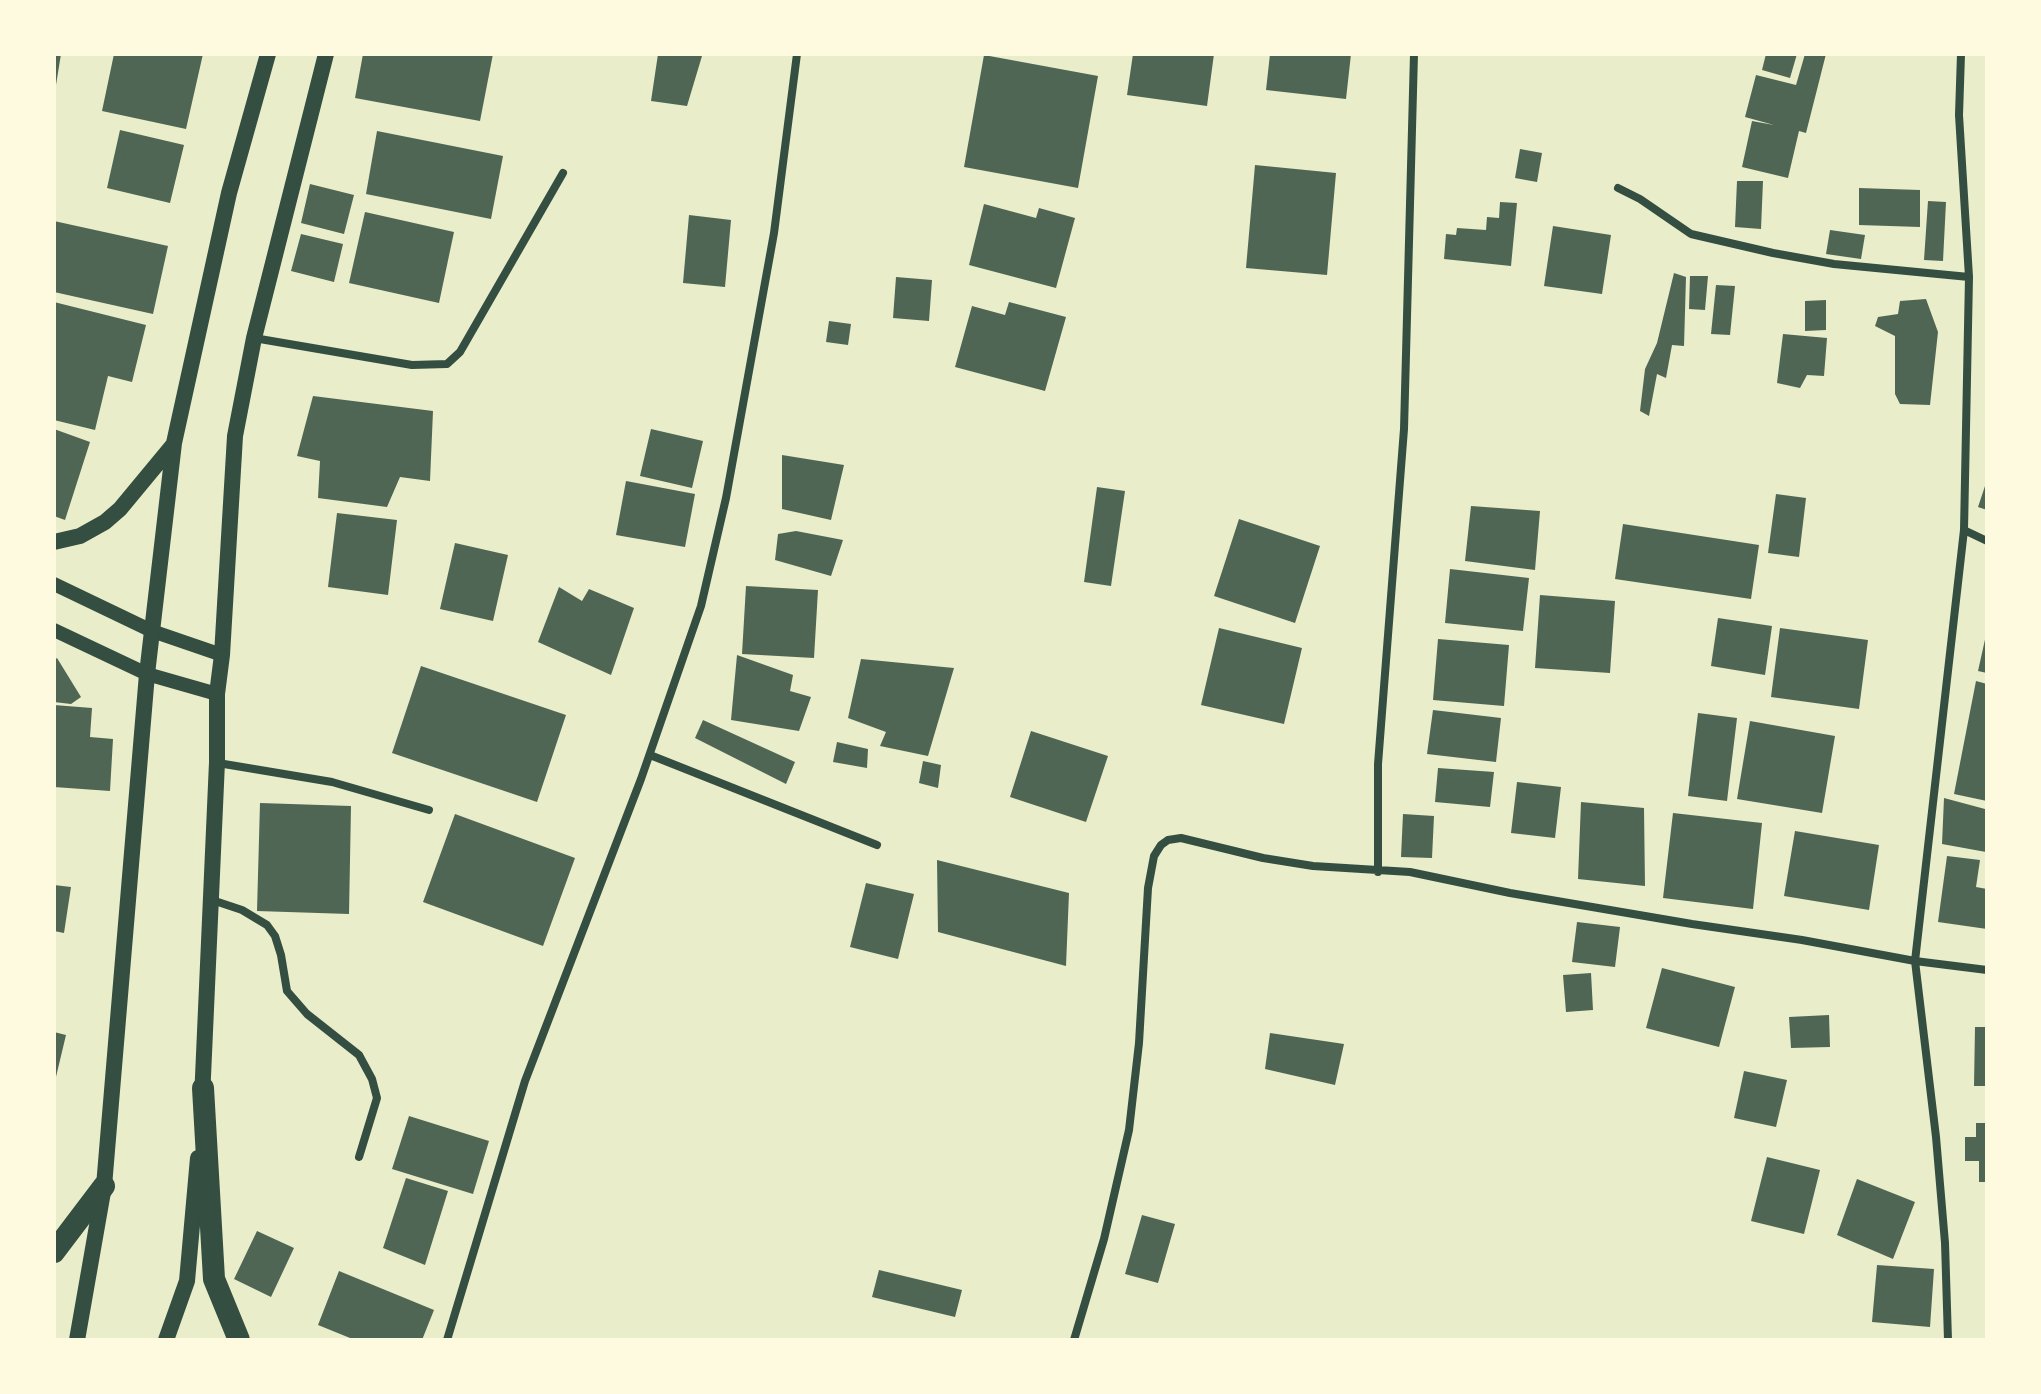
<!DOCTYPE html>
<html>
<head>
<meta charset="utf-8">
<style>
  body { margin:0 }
  #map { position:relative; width:2041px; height:1394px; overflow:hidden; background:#e9edc9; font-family:"Nunito Sans",sans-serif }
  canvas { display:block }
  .frame { position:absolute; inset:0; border:56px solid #fefae0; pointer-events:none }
</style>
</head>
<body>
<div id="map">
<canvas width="2041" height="1394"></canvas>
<div class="frame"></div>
</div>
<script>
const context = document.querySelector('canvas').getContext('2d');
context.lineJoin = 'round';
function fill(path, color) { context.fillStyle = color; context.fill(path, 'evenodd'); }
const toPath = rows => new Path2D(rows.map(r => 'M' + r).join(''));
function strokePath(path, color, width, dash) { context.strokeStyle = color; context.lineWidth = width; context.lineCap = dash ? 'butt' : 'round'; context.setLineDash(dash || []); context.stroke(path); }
fill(toPath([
  [54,54,61,54,56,85,54,85],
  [114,54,203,54,186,129,102,111],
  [363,54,493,54,480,121,355,98],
  [658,54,702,56,687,106,651,101],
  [1133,54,1214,54,1207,106,1127,95],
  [1270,54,1351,54,1346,99,1266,90],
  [1766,54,1797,54,1790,78,1762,70],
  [1805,54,1826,54,1806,133,1799,131,1788,178,1742,167,1752,121,1774,125,1745,117,1756,75,1796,85],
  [984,55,1098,76,1078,188,964,167],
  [120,130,184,145,170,203,107,188],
  [377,131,503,156,491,219,366,194],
  [1520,149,1542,153,1537,182,1515,178],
  [1255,165,1336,173,1327,275,1246,268],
  [1737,181,1763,181,1761,229,1735,227],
  [310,184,354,195,344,234,301,223],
  [1859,188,1920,190,1920,227,1859,225],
  [1928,201,1946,202,1943,261,1924,260],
  [1500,202,1517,203,1511,266,1444,259,1446,234,1456,235,1457,228,1486,230,1487,217,1499,218],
  [984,204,1036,218,1039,208,1075,218,1056,288,969,265],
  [365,212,454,232,439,303,349,283],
  [689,215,731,220,725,287,683,283],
  [54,221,168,246,153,314,54,292],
  [1553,226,1611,235,1602,294,1544,286],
  [1830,230,1865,235,1861,259,1826,254],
  [301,234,343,244,334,282,291,271],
  [1674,273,1686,277,1684,346,1672,345,1666,378,1657,374,1649,416,1640,411,1645,369,1657,343],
  [1690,276,1708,276,1705,310,1689,309],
  [896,277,932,280,929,321,893,318],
  [1716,285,1735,286,1730,335,1711,334],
  [1926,299,1938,332,1930,405,1900,404,1895,394,1895,336,1875,326,1878,317,1898,314,1900,301],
  [1826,300,1826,330,1805,331,1805,301],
  [54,302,146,325,132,382,108,376,95,430,54,420],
  [1009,302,1066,317,1045,391,955,367,972,306,1005,315],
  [829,321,851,324,848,345,826,342],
  [1783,334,1827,338,1824,376,1807,375,1800,388,1777,383],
  [313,396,433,411,430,481,400,477,387,507,318,498,320,461,297,456],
  [54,429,90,442,65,520,54,516],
  [651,429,703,441,692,488,640,476],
  [782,455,844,465,831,520,782,509],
  [1987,480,1987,510,1978,507],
  [626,481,695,494,685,547,616,535],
  [1097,487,1125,491,1111,586,1084,582],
  [1776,494,1806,498,1799,557,1768,553],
  [1471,506,1540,511,1535,570,1465,561],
  [337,513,397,520,388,595,328,587],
  [1239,519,1320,546,1295,623,1214,596],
  [1623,524,1759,545,1751,599,1615,579],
  [796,531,843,540,831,576,775,560,778,534],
  [455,543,508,555,493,621,440,609],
  [1450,569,1529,578,1523,631,1445,623],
  [746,586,818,590,814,658,742,654],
  [559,587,582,601,589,589,634,608,611,675,538,642],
  [1540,595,1615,601,1610,673,1535,668],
  [1718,618,1772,626,1765,675,1711,666],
  [1219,628,1302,648,1284,724,1201,705],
  [1780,628,1868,640,1859,709,1771,697],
  [1986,635,1987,635,1987,673,1978,671],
  [1438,639,1509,645,1504,706,1433,700],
  [737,655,793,675,790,691,811,697,799,731,731,720],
  [57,658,81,697,71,704,54,702,54,660],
  [861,659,954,668,928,756,880,746,886,732,848,718],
  [421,666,566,715,537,802,392,753],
  [1976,681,1987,684,1987,801,1954,794],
  [54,705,92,708,90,737,113,739,110,791,54,787],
  [1433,710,1501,718,1496,762,1427,754],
  [1698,713,1737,718,1727,801,1688,796],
  [703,720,795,762,786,784,695,738],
  [1750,721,1835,736,1822,813,1737,799],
  [1031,731,1108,756,1086,822,1010,797],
  [837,742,868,749,867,768,833,762],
  [923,761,941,765,938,788,919,783],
  [1438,768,1494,772,1490,807,1435,802],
  [1517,782,1561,787,1555,838,1511,833],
  [1944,798,1985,809,1986,852,1942,844],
  [1581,802,1644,808,1645,886,1578,879],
  [260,803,351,806,349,914,257,911],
  [1673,813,1762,823,1753,909,1663,898],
  [455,814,575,858,543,946,423,902],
  [1403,814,1434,816,1432,858,1401,857],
  [1795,831,1879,845,1869,910,1784,896],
  [1947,856,1980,860,1976,887,1987,889,1987,929,1938,922],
  [937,860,1069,893,1066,966,938,932],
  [866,883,914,894,898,959,850,947],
  [54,885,71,887,64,933,54,931],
  [1577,922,1620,927,1615,967,1572,962],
  [1662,968,1735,987,1719,1047,1646,1028],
  [1591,973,1593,1010,1566,1012,1563,975],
  [1829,1015,1830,1047,1791,1048,1789,1017],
  [1975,1027,1987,1027,1987,1086,1974,1086],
  [54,1032,66,1035,55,1081,54,1081],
  [1270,1033,1344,1044,1335,1085,1265,1069],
  [1744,1071,1787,1080,1776,1127,1734,1118],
  [409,1116,489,1141,473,1194,392,1169],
  [1976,1123,1987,1123,1987,1182,1979,1182,1979,1161,1965,1161,1965,1137,1976,1137],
  [1767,1157,1820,1170,1804,1234,1751,1221],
  [406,1178,448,1191,425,1265,383,1248],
  [1857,1179,1915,1202,1893,1259,1837,1235],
  [1142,1215,1175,1224,1158,1283,1125,1274],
  [257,1231,294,1248,271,1297,234,1279],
  [1877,1265,1934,1269,1930,1327,1872,1322],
  [879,1270,962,1290,955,1317,872,1297],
  [339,1271,434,1310,422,1340,355,1340,318,1325]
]), '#4f6655');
strokePath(toPath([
  [1618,188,1640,199,1691,234,1773,253,1834,264,1969,277],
  [254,338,412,365,447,364,460,352,563,173],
  [1964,530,1987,541],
  [650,755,877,845],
  [218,763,332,782,429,810],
  [1378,872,1378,764,1404,429,1414,54],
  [212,900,242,910,267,925,275,936,281,955,287,991,307,1014,359,1055,372,1079,377,1098,359,1157],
  [447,1340,525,1081,641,779,701,606,726,498,774,233,797,54],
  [1074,1340,1104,1239,1129,1130,1139,1043,1148,888,1154,856,1161,845,1168,840,1181,838,1263,858,1313,866,1410,872,1510,893,1692,924,1802,940,1915,961,1987,970],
  [1948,1340,1945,1243,1936,1137,1915,961,1964,530,1969,277,1959,115,1961,54]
]), '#344e41', 8);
strokePath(toPath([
  [54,584,152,631,222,655],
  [54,630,147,674,217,694]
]), '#344e41', 14);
strokePath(toPath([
  [54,542,80,536,105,522,120,509,173,445],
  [202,1099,217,762,217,694,222,655,235,436,254,338,326,54],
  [77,1340,104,1186,147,674,174,443,229,193,268,54],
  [166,1340,187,1281,198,1158]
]), '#344e41', 16);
strokePath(toPath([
  [203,1088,214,1279,239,1340],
  [54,1252,104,1186]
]), '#344e41', 22);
</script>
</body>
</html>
